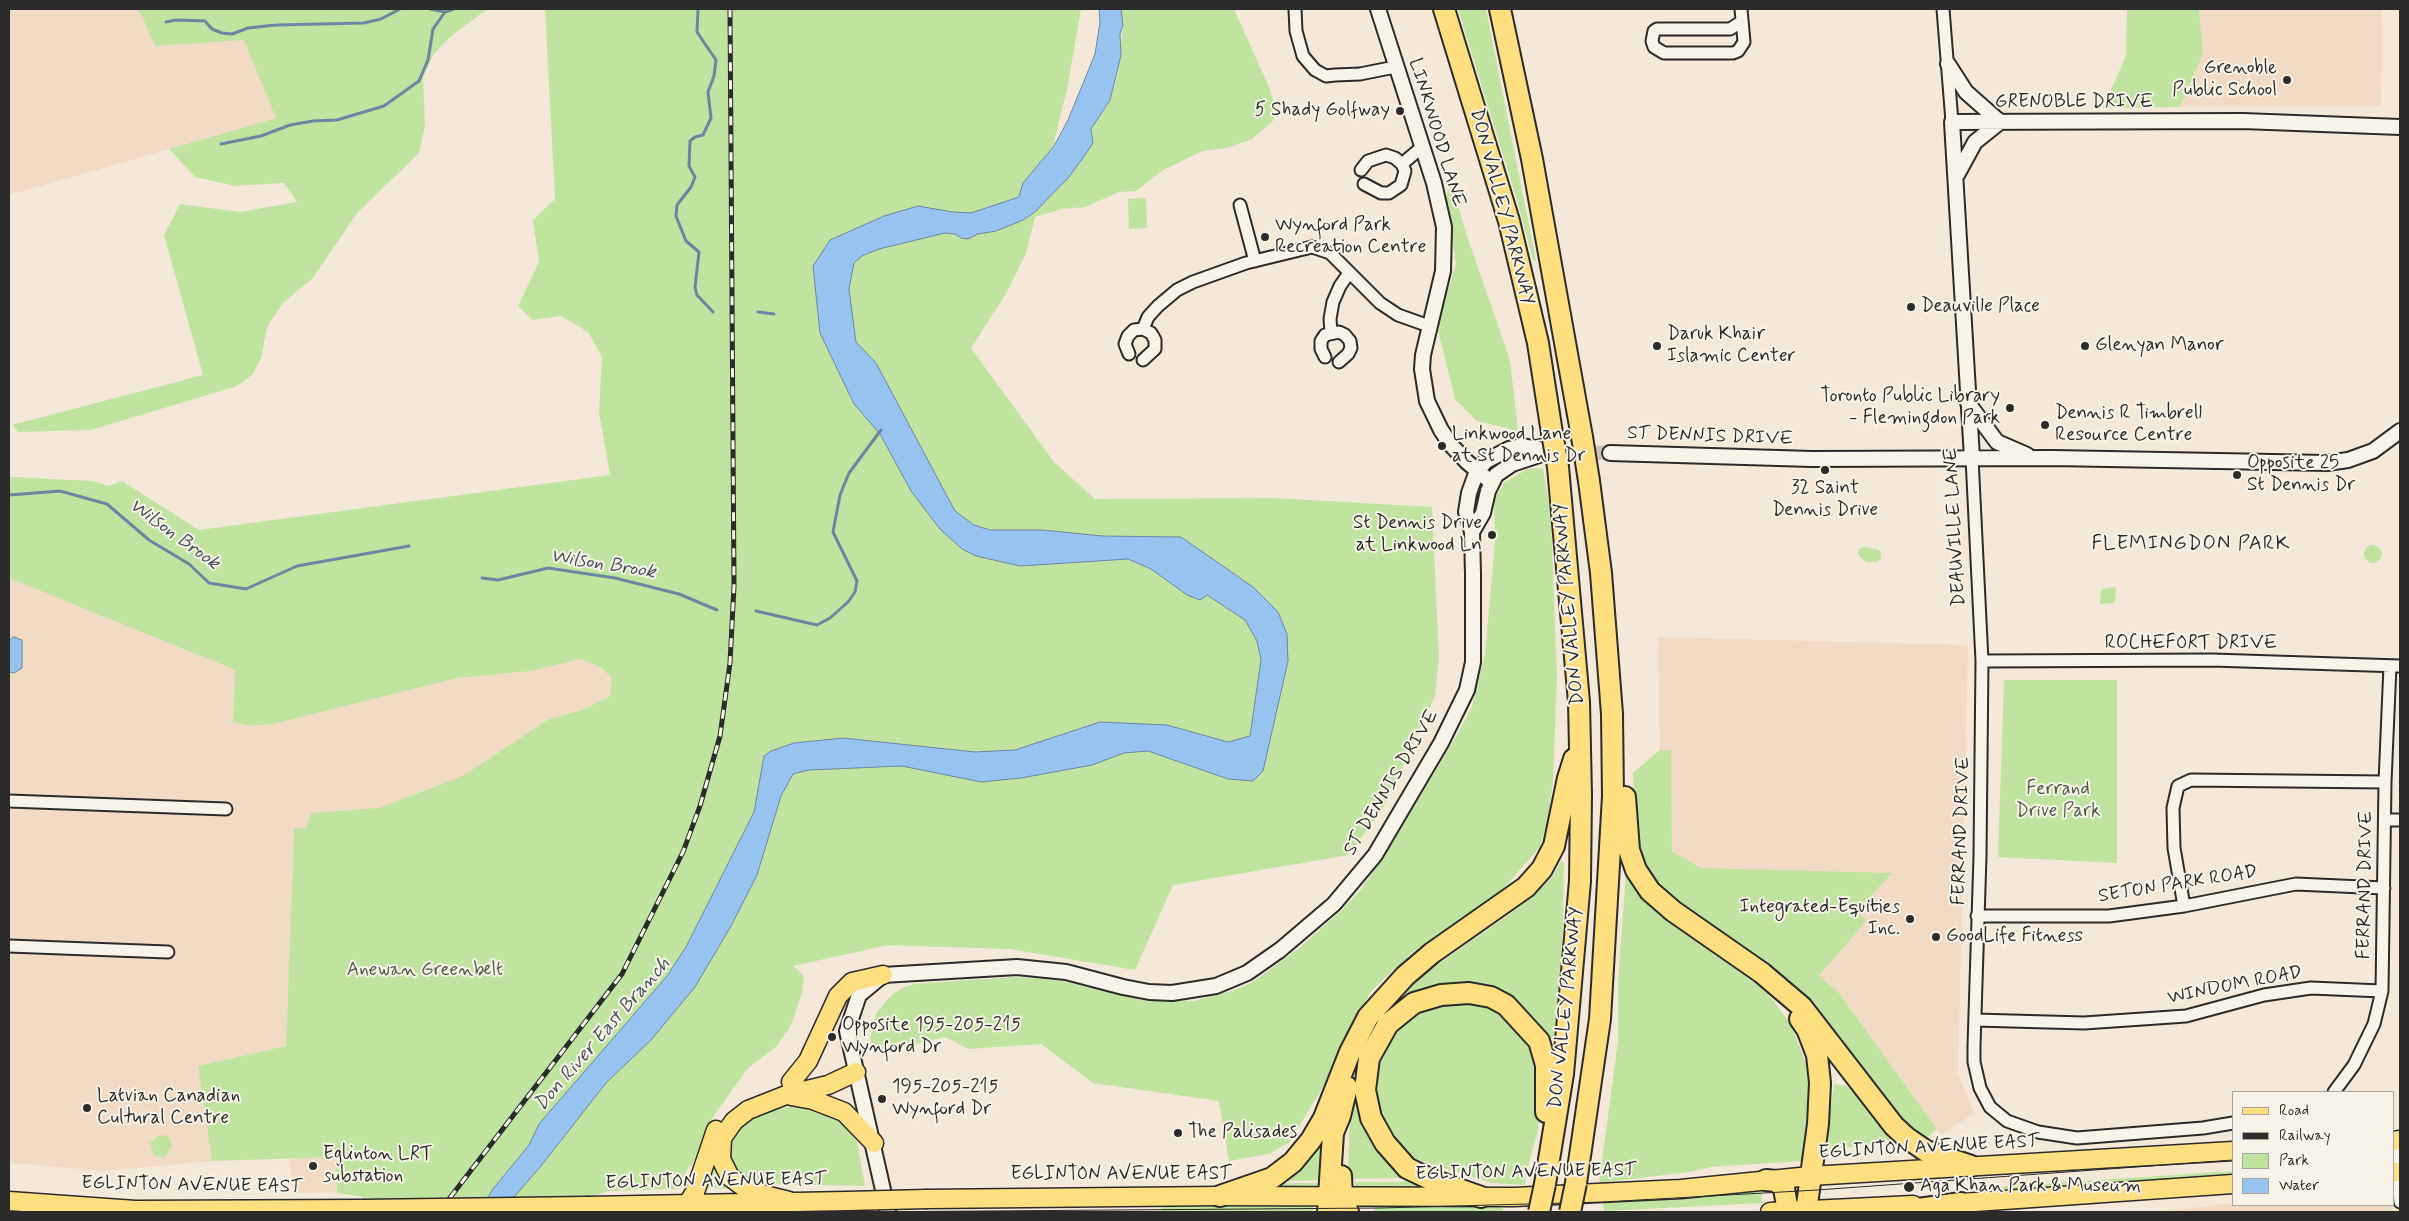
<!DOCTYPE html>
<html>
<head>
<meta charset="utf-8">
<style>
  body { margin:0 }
  #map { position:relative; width:2409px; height:1221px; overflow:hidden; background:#f4e8d8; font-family:Mynerve,sans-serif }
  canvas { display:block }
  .frame { position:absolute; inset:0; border:10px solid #2b2b2b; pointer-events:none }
  .legend { position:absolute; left:2232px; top:1091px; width:162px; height:115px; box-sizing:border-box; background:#f7f3e8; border:1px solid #a5a39c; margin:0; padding:6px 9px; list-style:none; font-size:15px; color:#2b2b2b }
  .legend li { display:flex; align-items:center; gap:10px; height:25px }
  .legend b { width:25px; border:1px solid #a5a39c }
</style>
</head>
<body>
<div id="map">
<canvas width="2409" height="1221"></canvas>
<div class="frame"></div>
<ul class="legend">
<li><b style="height:6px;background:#fedf80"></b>Road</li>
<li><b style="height:6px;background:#2b2b2b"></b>Railway</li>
<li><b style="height:14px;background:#c0e49f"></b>Park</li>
<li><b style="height:14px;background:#96c3f0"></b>Water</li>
</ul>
</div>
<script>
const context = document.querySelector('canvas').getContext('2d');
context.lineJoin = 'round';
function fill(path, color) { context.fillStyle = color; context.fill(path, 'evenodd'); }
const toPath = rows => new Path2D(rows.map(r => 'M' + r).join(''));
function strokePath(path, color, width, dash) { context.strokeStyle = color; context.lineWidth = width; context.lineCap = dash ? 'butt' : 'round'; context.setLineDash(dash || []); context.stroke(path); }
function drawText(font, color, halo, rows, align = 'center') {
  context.font = font + ' Mynerve,sans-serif'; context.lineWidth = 4; context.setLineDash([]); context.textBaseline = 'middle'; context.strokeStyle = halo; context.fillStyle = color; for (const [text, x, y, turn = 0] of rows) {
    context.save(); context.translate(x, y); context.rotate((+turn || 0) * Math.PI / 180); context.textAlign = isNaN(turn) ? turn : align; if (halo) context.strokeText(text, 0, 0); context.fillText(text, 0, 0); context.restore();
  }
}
fill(toPath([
  [9,9,137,9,143,18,155,46,244,39,277,118,9,195],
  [2199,9,2382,9,2381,106,2180,107,2203,54],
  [9,578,235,670,233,722,249,726,273,724,458,678,532,671,580,659,600,667,612,678,610,696,585,709,549,719,383,831,294,828,286,1046,198,1066,212,1161,106,1171,9,1163],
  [1658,637,1968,645,1958,1073,1974,1113,1941,1135,1839,993,1713,885,1701,868,1672,851,1671,750,1660,750],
  [335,1154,336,1192,292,1193,290,1156],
  [2233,1203,2233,1205,2391,1205,2394,1212,2158,1212]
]), '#f1dbc5');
fill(toPath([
  [137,9,487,9,450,37,433,55,423,78,425,126,419,153,357,213,313,278,283,303,267,327,261,359,252,375,237,386,91,430,18,432,12,425,203,375,164,235,180,204,240,212,297,202,284,183,235,186,195,177,169,149,276,118,244,40,155,46,143,18],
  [545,9,1081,9,1067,90,1037,210,1069,177,1093,143,1091,129,1110,100,1117,75,1123,25,1121,9,1234,9,1269,87,1277,112,1273,121,1252,139,1227,148,1203,151,1163,170,1136,191,1119,192,1085,207,1062,209,1035,217,1026,253,1007,292,971,348,1054,462,1095,499,1273,498,1432,507,1439,657,1435,696,1383,808,1349,855,1173,885,1135,970,1009,949,888,945,793,966,804,976,802,993,791,1025,777,1046,748,1068,710,1121,692,1165,689,1166,678,1189,608,1191,596,1195,584,1212,361,1212,371,1198,337,1193,335,1157,212,1161,198,1066,286,1046,294,828,306,828,311,813,379,808,463,776,549,719,585,709,610,696,612,678,600,667,580,659,532,671,458,678,273,724,249,726,233,722,235,670,9,578,9,477,93,481,109,486,122,481,199,530,610,475,599,412,602,357,588,332,561,316,533,320,518,306,539,262,533,220,555,199],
  [1458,9,1486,9,1536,261,1533,260,1517,200],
  [2127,9,2199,9,2203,54,2180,107,2103,108,2126,56],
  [1451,181,1466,233,1510,360,1518,431,1477,421,1455,399,1437,326,1456,264,1446,198],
  [1146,198,1147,228,1129,229,1128,199],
  [1543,468,1551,517,1557,676,1553,782,1548,819,1540,847,1503,889,1469,916,1415,950,1372,990,1343,1040,1332,1072,1289,1143,1269,1154,1229,1161,1219,1101,1093,1083,1041,1044,969,1049,945,1037,877,1053,878,1050,872,1048,870,1038,876,1013,892,995,900,989,914,984,1014,977,1040,978,1066,982,1145,1001,1194,1001,1235,990,1253,982,1298,949,1342,910,1361,889,1393,842,1457,735,1472,707,1485,654,1495,541,1494,500,1504,483,1527,469],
  '2364 554a9 9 0 1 1 18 0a9 9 0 1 1-18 0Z',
  [1863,547,1877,549,1881,552,1881,559,1876,562,1867,562,1862,559,1858,554,1859,549],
  [2116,587,2115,603,2100,604,2101,589],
  [2004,680,2117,680,2117,863,1998,857],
  [1660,750,1671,750,1672,851,1701,868,1892,873,1857,910,1866,921,1819,976,1839,993,1937,1129,1923,1141,1901,1120,1847,1046,1815,1008,1771,966,1658,888,1644,868,1636,845,1633,773],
  [1561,861,1564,862,1563,927,1555,1038,1548,1039,1541,1025,1525,1008,1482,986,1381,1019,1392,1004,1424,974,1510,914,1545,885,1555,873],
  [1626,873,1650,906,1671,924,1760,987,1772,999,1791,1025,1808,1068,1811,1119,1801,1161,1711,1167,1689,1172,1599,1183,1618,1041,1618,982],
  [1460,1002,1478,1004,1494,1009,1521,1029,1539,1058,1541,1100,1538,1130,1526,1175,1525,1185,1492,1183,1412,1158,1401,1145,1384,1120,1377,1099,1376,1080,1385,1046,1397,1029,1411,1017,1432,1006],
  [1834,1084,1847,1086,1850,1089,1893,1142,1825,1150],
  [1362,1102,1405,1178,1348,1179,1350,1103],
  [791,1106,805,1106,837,1118,846,1127,857,1142,865,1186,764,1184,744,1178,736,1170,729,1156,729,1144,738,1127,749,1119,768,1112],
  [1325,1130,1326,1180,1280,1181],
  [160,1135,168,1136,171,1141,172,1147,164,1158,154,1155,150,1143],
  [715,1145,733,1189,705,1188],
  [2233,1171,2233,1174,2172,1181,1995,1192,1995,1187],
  [1415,1178,1422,1186,1355,1187,1355,1182,1403,1182],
  [1281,1183,1318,1183,1318,1188,1281,1188],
  [1761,1191,1762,1203,1604,1211,1603,1199],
  [1167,1202,1193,1204,1192,1206,1313,1205,1313,1212,1162,1212,1162,1207,1167,1206],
  [1502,1204,1503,1212,1374,1212,1374,1206]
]), '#c0e49f');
const water = toPath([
  [1099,9,1121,9,1123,25,1120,34,1121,55,1110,100,1091,129,1093,143,1085,155,1069,177,1035,212,1023,220,996,231,978,234,968,239,961,238,955,234,945,233,879,249,862,256,854,263,849,289,856,342,876,363,955,511,974,525,990,530,1043,530,1102,536,1181,537,1253,587,1278,612,1287,634,1288,661,1263,771,1253,781,1228,779,1148,751,1124,753,1092,765,1021,778,981,782,902,766,809,770,793,774,781,796,757,875,731,926,695,987,651,1040,606,1083,541,1166,501,1212,479,1212,493,1189,529,1145,539,1124,667,976,686,947,754,812,764,756,771,751,794,743,843,738,975,752,1015,750,1100,722,1167,725,1228,742,1250,736,1261,660,1257,641,1245,620,1207,595,1200,600,1187,595,1151,569,1128,559,1020,566,976,556,962,549,940,529,911,491,880,434,854,404,820,333,813,266,830,240,884,216,918,206,953,212,971,213,1019,197,1023,183,1054,146,1068,120,1095,54,1100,22,1099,9],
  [14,637,22,640,22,668,14,673,9,672,9,640,14,637]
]);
fill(water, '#96c3f0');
strokePath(water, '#6b86a1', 1);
strokePath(toPath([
  [430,9,445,12,454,9],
  [698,9,697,32,716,60,714,76,708,92,711,118,703,135,695,137,690,141,689,166,695,177,691,187,677,205,676,216,686,241,699,252,695,287,697,295,713,312],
  [166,22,176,20,205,21,212,29,222,33,232,34,248,28,276,25,364,23,381,19,400,9],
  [221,144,261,136,290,125,313,121,337,120,384,106,419,81,428,60,433,29,445,12],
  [758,312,774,314],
  [9,495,60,491,107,504,149,540,189,564,209,583,246,589,297,566,409,546],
  [482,578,498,580,548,568,615,578,679,594,717,610],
  [756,611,817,625,830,618,848,602,855,592,857,581,833,532,840,495,849,473,881,430]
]), '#6b86a1', 3);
strokePath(toPath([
  [1551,451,1610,453]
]), '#ccc2b5', 14, [14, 7]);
const minor = toPath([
  [1295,9,1296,31,1303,56,1315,70,1326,76,1335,75,1360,74,1395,67],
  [1741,9,1744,42,1738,51,1733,53,1664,53,1654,47,1652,41,1654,31,1657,29,1730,29,1741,22],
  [1943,9,1952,122],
  [1402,164,1422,147],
  [1361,170,1368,161,1386,155,1395,158,1402,164,1405,171,1401,185,1389,193,1381,193,1364,184],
  [1240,205,1255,261],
  [1143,329,1148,317,1158,306,1177,290,1193,282,1246,263,1312,247,1330,253,1380,303,1398,315,1429,326],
  [1331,332,1330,319,1333,302,1340,286,1349,273],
  [1129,354,1125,344,1128,336,1134,330,1143,329,1151,333,1155,340,1155,349,1143,360],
  [1325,357,1321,349,1321,341,1325,335,1339,332,1345,335,1350,341,1351,348,1348,354,1339,362],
  [1972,458,1982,661,1980,856,1974,1046,1974,1062,1980,1088,1990,1107,2007,1121,2038,1132,2077,1138,2203,1128,2233,1123],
  [1982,661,2212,660,2400,666],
  [9,801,226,809],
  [2386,820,2400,820],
  [2184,906,2174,848,2173,808,2178,786,2191,780,2385,782],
  [1977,916,2109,916,2184,906,2296,884,2384,888],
  [9,946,168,952],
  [1975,1020,2084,1023,2186,1016,2264,995,2311,988,2382,991],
  [2334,1092,2354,1065,2374,1024,2382,991,2385,782,2390,666],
  [2393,1138,2400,1202]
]);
const tertiary = toPath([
  [1378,9,1434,183,1444,227,1443,271,1423,355,1422,369,1427,401,1441,430,1451,445,1467,462,1492,483],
  [1948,64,1966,92,2000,122],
  [1957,175,1975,142,2000,122],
  [1968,403,1997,442,2027,455],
  [1610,453,1812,459,2053,458,2327,463,2348,460,2373,451,2400,431],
  [1972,458,1952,122,2243,121,2400,127],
  [1472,532,1483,513,1488,491,1496,475,1512,464,1548,452],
  [888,1212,847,1031,859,995,883,975,1017,967,1066,972,1123,987,1149,992,1172,993,1216,986,1247,973,1280,950,1334,904,1375,855,1441,743,1467,690,1473,662,1473,574,1472,532,1466,512,1469,493,1477,471,1486,461,1509,449,1521,446,1551,451]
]);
const primary = toPath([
  [791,1082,808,1061,838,996,852,982,883,975],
  [791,1096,813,1100,844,1112,874,1143],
  [2393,1141,2400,1140],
  [2393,1172,2400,1172],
  [927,1199,1220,1196,1514,1197,1681,1189,1810,1176,2233,1151],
  [9,1201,135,1210,364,1209],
  [789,1201,749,1191,730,1177,721,1159,722,1138,734,1121,748,1110,786,1095,828,1085,856,1072],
  [688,1203,695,1192,716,1130],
  [1946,1204,2233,1184],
  [588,1206,847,1201],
  [1770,1212,1913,1205]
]);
const motorway = toPath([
  [1444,9,1509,221,1538,343,1552,433],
  [1500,9,1532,159,1582,437],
  [1625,797,1629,850,1636,870,1650,891,1673,911,1762,973,1802,1007,1894,1126,1907,1138,1926,1151,1971,1166],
  [1800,1019,1807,1029,1817,1055,1820,1083,1818,1124,1806,1212],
  [1341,1176,1342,1197,1348,1212],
  [1766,1180,1776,1181,1784,1188,1788,1212],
  [1576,1183,1600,1019,1613,796,1612,714,1601,573,1589,481],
  [1545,1184,1563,1074,1580,881,1581,795,1579,702,1558,467],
  [1220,1196,1272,1178,1293,1162,1311,1140,1324,1118,1350,1052,1368,1017,1405,976,1432,953,1526,887,1542,869,1554,846,1568,778,1574,759],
  [1481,1197,1430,1179,1407,1168,1385,1143,1371,1118,1365,1090,1369,1058,1388,1024,1414,1003,1441,995,1469,993,1491,997,1506,1005,1539,1041,1546,1065,1546,1112],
  [1328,1212,1333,1133,1340,1116,1347,1087],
  [1897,1212,1961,1203]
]);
strokePath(minor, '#2b2b2b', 15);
strokePath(tertiary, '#2b2b2b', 18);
strokePath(primary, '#2b2b2b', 21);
strokePath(motorway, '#2b2b2b', 24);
strokePath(minor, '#f7f3e8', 11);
strokePath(tertiary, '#f7f3e8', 14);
strokePath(primary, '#fedf80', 18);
strokePath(motorway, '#fedf80', 20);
strokePath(toPath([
  [853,1212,1380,1208,1603,1202,1817,1190,2233,1160]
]), '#2b2b2b', 1);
const rail = toPath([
  [439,1212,622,974,683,852,700,806,720,736,730,663,734,586,730,9]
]);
strokePath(rail, '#2b2b2b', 5);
strokePath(rail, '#f7f3e8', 3, [9]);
const primaryBridge = toPath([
  [847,1201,927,1199],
  [364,1209,588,1206]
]);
const motorwayBridge = toPath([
  [1552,433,1558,467],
  [1582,437,1589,481],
  [1539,1212,1545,1184],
  [1570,1212,1576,1183]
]);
strokePath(primaryBridge, '#2b2b2b', 21, []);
strokePath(motorwayBridge, '#2b2b2b', 24, []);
strokePath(primaryBridge, '#fedf80', 18);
strokePath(motorwayBridge, '#fedf80', 20);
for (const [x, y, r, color] of [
  [2287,80,5,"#2b2b2b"],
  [1400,111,5,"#2b2b2b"],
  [1265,237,5,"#2b2b2b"],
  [1911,307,5,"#2b2b2b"],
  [1657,346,5,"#2b2b2b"],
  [2085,346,5,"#2b2b2b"],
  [2010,408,5,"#2b2b2b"],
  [2045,425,5,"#2b2b2b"],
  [1442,446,5,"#2b2b2b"],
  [1825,470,5,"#2b2b2b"],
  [2237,475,5,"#2b2b2b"],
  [1492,535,5,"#2b2b2b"],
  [1910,919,5,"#2b2b2b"],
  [1936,937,5,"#2b2b2b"],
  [832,1037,5,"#2b2b2b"],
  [882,1099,5,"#2b2b2b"],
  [87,1108,5,"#2b2b2b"],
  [1178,1133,5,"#2b2b2b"],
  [313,1166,5,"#2b2b2b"],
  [1909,1187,6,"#2b2b2b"]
]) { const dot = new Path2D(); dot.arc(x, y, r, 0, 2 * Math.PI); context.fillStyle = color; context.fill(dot); strokePath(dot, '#f7f3e8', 2); }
drawText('19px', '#2b2b2b', '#f7f3e8', [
  ["Grenoble",2277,69,"right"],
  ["Public School",2277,91,"right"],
  ["5 Shady Golfway",1390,111,"right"],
  ["Wynford Park",1275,226],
  ["Recreation Centre",1275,248],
  ["Deauville Place",1921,307],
  ["Daruk Khair",1667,335],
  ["Islamic Center",1667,357],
  ["Glenyan Manor",2095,346],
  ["Toronto Public Library",2000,397,"right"],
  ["- Flemingdon Park",2000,419,"right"],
  ["Dennis R Timbrell",2055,414],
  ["Resource Centre",2055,436],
  ["Linkwood Lane",1452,435],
  ["at St Dennis Dr",1452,457],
  ["Opposite 25",2247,464],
  ["St Dennis Dr",2247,486],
  ["32 Saint",1825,489,"center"],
  ["Dennis Drive",1825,511,"center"],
  ["St Dennis Drive",1482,524,"right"],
  ["at Linkwood Ln",1482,546,"right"],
  ["Integrated-Equities",1900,908,"right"],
  ["Inc.",1900,930,"right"],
  ["GoodLife Fitness",1946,937],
  ["Opposite 195-205-215",842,1026],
  ["Wynford Dr",842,1048],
  ["195-205-215",892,1088],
  ["Wynford Dr",892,1110],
  ["Latvian Canadian",97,1097],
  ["Cultural Centre",97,1119],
  ["The Palisades",1188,1133],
  ["Eglinton LRT",323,1155],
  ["substation",323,1177],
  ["Aga Khan Park & Museum",1920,1187]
], 'left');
drawText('19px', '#2b2b2b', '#f7f3e8', [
  ["GRENOBLE DRIVE",2074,103],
  ["LINKWOOD LANE",1436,133,73],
  ["DON VALLEY PARKWAY",1501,207,75],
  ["ST DENNIS DRIVE",1710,437,2],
  ["DEAUVILLE LANE",1956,527,-93],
  ["DON VALLEY PARKWAY",1570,604,-95],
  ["ROCHEFORT DRIVE",2191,644],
  ["ST DENNIS DRIVE",1392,783,-59],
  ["FERRAND DRIVE",1962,831,-88],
  ["SETON PARK ROAD",2178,885,-9],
  ["FERRAND DRIVE",2366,885,-89],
  ["WINDOM ROAD",2235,986,-11],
  ["DON VALLEY PARKWAY",1567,1008,-84],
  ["EGLINTON AVENUE EAST",1929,1148,-3],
  ["EGLINTON AVENUE EAST",1526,1173,-1],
  ["EGLINTON AVENUE EAST",1121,1175],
  ["EGLINTON AVENUE EAST",716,1182,-1],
  ["EGLINTON AVENUE EAST",192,1186,1]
]);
drawText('19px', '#505948', '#f7f3e8', [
  ["Ferrand",2058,790],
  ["Drive Park",2058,812],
  ["Anewan Greenbelt",425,971]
]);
drawText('italic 20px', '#46515c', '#f7f3e8', [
  ["Wilson Brook",174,535,36],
  ["Wilson Brook",603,565,9],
  ["Don River East Branch",603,1035,-49]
]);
context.letterSpacing = '1px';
drawText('20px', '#2b2b2b', '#f7f3e8', [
  ["FLEMINGDON PARK",2191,545]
]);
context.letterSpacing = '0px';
</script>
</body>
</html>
